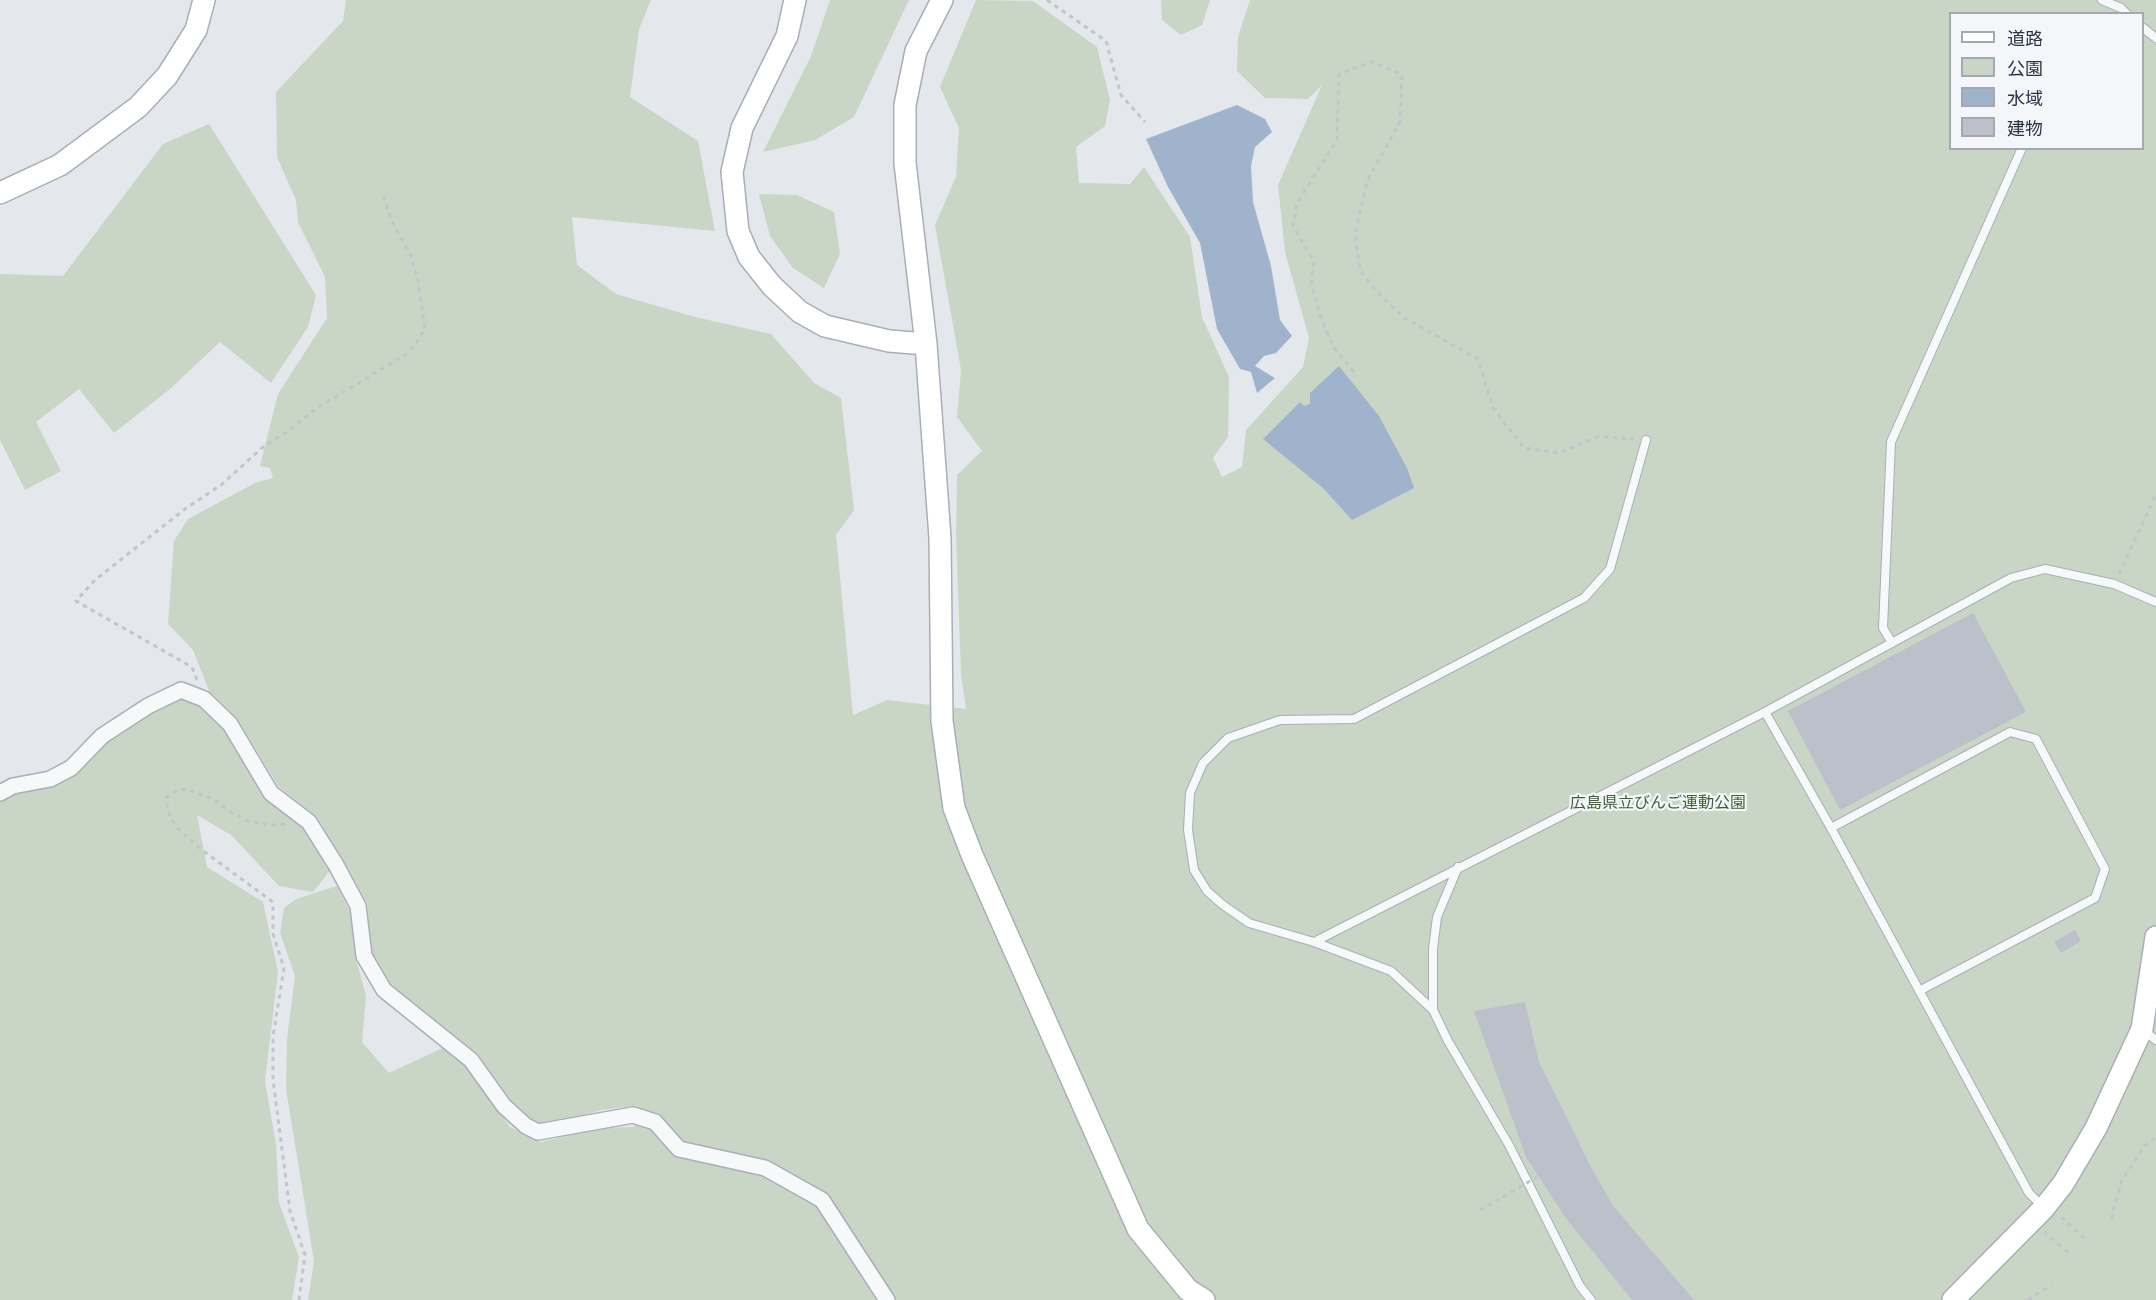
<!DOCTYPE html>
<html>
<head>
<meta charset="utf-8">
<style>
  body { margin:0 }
  #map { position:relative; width:2156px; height:1300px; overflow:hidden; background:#e4e7ec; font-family:Quicksand,"Noto Sans JP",sans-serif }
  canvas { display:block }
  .legend { position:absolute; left:1949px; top:12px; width:195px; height:138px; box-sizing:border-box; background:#f4f6f9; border:2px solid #a4a8b1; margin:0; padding:8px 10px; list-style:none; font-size:18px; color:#2b3445 }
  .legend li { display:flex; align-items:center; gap:12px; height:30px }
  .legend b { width:30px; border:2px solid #a4a8b1 }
</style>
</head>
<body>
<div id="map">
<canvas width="2156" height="1300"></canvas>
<ul class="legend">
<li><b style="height:8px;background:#fff"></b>道路</li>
<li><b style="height:16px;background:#c9d6c5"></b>公園</li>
<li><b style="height:16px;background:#9fb4cc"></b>水域</li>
<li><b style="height:16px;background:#bbc0ca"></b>建物</li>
</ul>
</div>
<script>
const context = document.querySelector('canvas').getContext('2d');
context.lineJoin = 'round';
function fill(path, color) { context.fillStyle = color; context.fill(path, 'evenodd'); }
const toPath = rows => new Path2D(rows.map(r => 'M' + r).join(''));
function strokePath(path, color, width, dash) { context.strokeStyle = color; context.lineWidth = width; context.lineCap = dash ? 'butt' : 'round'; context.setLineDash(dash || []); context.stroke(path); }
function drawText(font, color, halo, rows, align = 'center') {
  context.font = font + ' Quicksand,"Noto Sans JP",sans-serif'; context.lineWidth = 4.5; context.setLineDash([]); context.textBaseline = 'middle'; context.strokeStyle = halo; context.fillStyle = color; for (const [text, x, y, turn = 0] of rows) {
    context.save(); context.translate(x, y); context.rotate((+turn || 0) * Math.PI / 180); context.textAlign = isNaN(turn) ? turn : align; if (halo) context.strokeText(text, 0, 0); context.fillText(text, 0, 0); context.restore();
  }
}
fill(toPath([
  [346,0,651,0,639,29,630,97,698,141,715,231,572,217,577,265,616,294,695,317,771,334,814,383,841,398,854,510,836,535,853,715,887,700,966,709,961,674,956,535,957,475,982,451,957,417,961,370,935,225,956,177,959,128,940,87,976,0,1033,1,1097,47,1110,100,1105,126,1076,147,1079,183,1130,184,1144,167,1190,237,1202,317,1229,377,1228,437,1213,458,1222,477,1242,467,1246,430,1303,367,1309,338,1285,252,1278,185,1322,85,1308,99,1265,98,1237,71,1238,37,1250,0,2156,0,2156,1300,308,1300,314,1261,286,1089,287,1039,295,976,280,933,284,908,296,899,337,886,350,912,356,959,366,996,362,1042,389,1073,447,1046,467,1067,510,1127,540,1142,602,1128,634,1127,639,1108,634,1106,602,1110,565,1120,539,1123,531,1119,511,1100,478,1054,391,984,372,953,367,903,344,861,316,816,278,786,237,718,209,691,193,650,168,624,174,541,188,519,255,483,273,478,270,468,260,466,278,394,327,318,325,277,298,222,296,200,277,157,276,92,343,21],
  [1950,14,2142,14,2142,148,1950,148],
  [830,0,909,0,854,117,815,140,763,152,811,56],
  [1161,0,1210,0,1202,25,1181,35,1162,20],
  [209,124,316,295,308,327,271,383,220,342,170,389,114,433,79,389,36,422,61,471,25,490,0,440,0,274,63,276,163,144],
  [759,194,797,195,834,212,840,254,824,288,793,268,770,236],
  [181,694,202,702,226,726,306,825,333,867,313,892,279,886,231,835,197,815,207,867,263,902,278,972,265,1081,276,1145,279,1203,299,1257,292,1300,0,1300,0,797,52,783,104,739]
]), '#c9d6c5');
fill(toPath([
  [1237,105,1265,119,1272,132,1255,147,1251,166,1253,202,1271,266,1280,320,1292,336,1276,353,1264,356,1255,366,1275,378,1257,393,1251,372,1240,369,1217,329,1200,243,1168,187,1146,139],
  [1339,366,1379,416,1407,468,1414,488,1352,520,1323,488,1263,439,1300,402,1304,406,1310,404,1310,393]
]), '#9fb4cc');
fill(toPath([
  [1973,613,2026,712,1840,810,1788,711],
  [2075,930,2081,941,2061,953,2054,942],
  [1525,1002,1539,1062,1593,1171,1614,1207,1694,1300,1632,1300,1565,1217,1526,1157,1474,1011]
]), '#bbc0ca');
const lane = toPath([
  [2102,0,2121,8,2127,14],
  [2142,27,2156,38],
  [1892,643,1883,628,1891,442,2022,148],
  [1765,712,1831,828,2029,1193,2043,1207],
  [1831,828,2010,732,2036,739,2105,869,2095,898,1919,991],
  [1314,942,1765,712,2011,578,2045,569,2114,584,2156,602],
  [1433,1010,1433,949,1437,917,1458,867],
  [2143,1030,2156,1040],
  [1591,1300,1580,1286,1509,1145,1448,1041,1433,1010,1391,971,1314,942,1249,923,1223,905,1207,891,1194,870,1188,830,1190,793,1203,763,1228,738,1280,720,1354,719,1584,598,1610,569,1646,440]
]);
const street = toPath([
  [0,793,13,786,50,779,71,768,102,736,148,706,181,690,204,699,230,724,271,793,309,822,336,865,358,906,364,956,384,990,471,1060,504,1106,526,1126,538,1132,633,1115,655,1122,679,1149,765,1168,822,1200,887,1300]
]);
const secondary = toPath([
  [795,0,787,36,742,128,732,172,738,231,749,257,772,286,800,312,825,326,889,341,926,344],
  [942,0,916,51,905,105,905,163,926,344,940,538,942,721,954,808,972,855,1138,1229,1188,1290,1204,1300],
  [0,193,60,165,138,107,167,76,196,30,204,0],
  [1953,1300,2044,1208,2063,1184,2096,1128,2142,1029,2156,937]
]);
strokePath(lane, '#a9aeb7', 10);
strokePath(street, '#a9aeb7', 18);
strokePath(secondary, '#a9aeb7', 24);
strokePath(toPath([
  [1047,0,1106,41,1121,95,1145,122],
  [1354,372,1334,348,1319,313,1311,280,1314,262,1293,226,1297,203,1337,140,1339,74,1371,62,1402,74,1400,122,1367,181,1355,234,1360,270,1377,292,1403,317,1478,359,1493,408,1524,448,1560,453,1597,437,1634,439],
  [2119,574,2156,494],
  [197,680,192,667,76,601,95,580,185,509,221,485,264,446,283,435,317,408,405,355,416,344,425,329,418,281,411,256,392,221,382,192],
  [285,824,272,825,248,821,227,810,215,800,195,792,180,789,167,797,167,810,177,828,206,853,273,902,273,934,284,968,273,1036,273,1080,290,1211,305,1255,299,1300],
  [1480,1210,1503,1197],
  [2061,1217,2084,1238],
  [2111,1219,2122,1180,2145,1146,2156,1137],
  [2044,1232,2070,1254],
  [2028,1300,2052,1285]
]), '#c2c5cb', 3, [4.5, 4.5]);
strokePath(lane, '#f7f8fa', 8);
strokePath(street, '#f7f8fa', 15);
strokePath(secondary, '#fff', 21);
strokePath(toPath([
  [1503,1197,1537,1177]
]), '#c2c5cb', 3, [4.5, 4.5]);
drawText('16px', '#3f6138', '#f4f6f9', [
  ["広島県立びんご運動公園",1658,803]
]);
</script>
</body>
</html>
